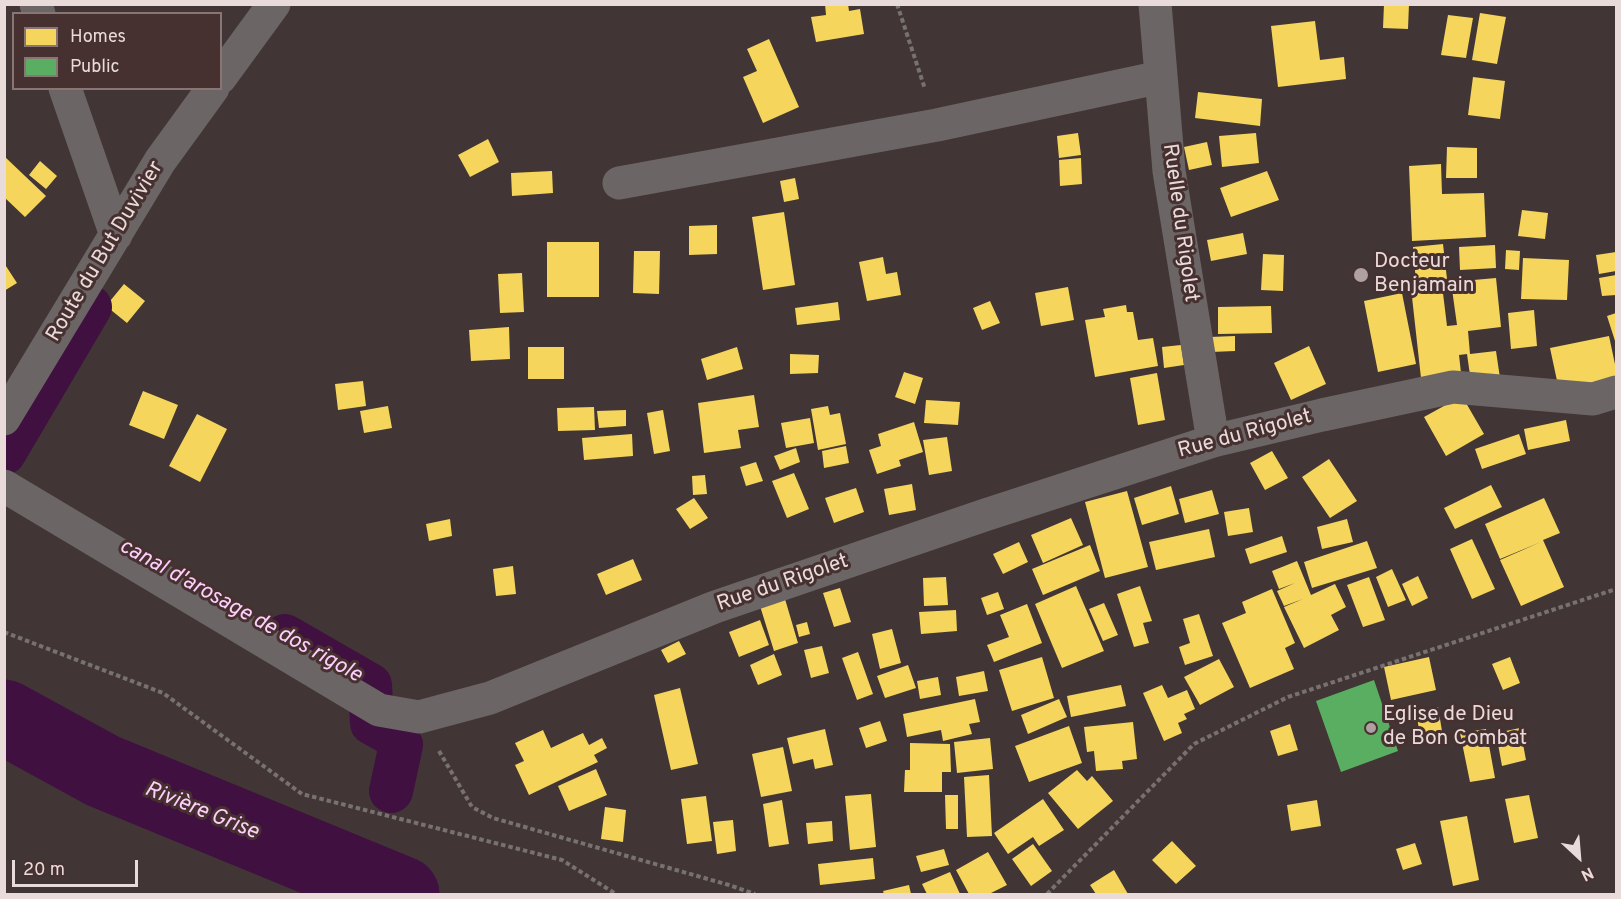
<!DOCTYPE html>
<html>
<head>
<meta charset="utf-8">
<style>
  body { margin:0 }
  #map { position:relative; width:1621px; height:899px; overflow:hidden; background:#413635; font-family:Overpass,sans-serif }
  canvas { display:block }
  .frame { position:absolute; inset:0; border:6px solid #eadbdb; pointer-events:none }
  .legend { position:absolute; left:12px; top:12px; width:210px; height:78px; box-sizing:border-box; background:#463130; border:2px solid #887574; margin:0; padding:8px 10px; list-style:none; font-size:18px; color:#eadbdb }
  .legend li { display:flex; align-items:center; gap:12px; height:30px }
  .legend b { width:30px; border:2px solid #887574 }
  .north { position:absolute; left:1549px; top:827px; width:60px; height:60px; -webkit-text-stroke:4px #463130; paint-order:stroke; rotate:154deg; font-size:16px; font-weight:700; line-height:24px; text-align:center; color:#eadbdb }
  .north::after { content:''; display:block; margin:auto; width:21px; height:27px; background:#eadbdb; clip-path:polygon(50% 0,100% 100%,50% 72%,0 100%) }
  .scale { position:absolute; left:12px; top:860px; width:126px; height:27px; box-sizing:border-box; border:3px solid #eadbdb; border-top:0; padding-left:8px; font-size:18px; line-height:21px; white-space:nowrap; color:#eadbdb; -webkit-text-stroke:4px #463130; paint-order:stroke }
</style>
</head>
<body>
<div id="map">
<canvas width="1621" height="899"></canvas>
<div class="frame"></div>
<ul class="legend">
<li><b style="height:16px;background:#f6d55c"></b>Homes</li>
<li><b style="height:16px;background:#5aae61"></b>Public</li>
</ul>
<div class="north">N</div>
<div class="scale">20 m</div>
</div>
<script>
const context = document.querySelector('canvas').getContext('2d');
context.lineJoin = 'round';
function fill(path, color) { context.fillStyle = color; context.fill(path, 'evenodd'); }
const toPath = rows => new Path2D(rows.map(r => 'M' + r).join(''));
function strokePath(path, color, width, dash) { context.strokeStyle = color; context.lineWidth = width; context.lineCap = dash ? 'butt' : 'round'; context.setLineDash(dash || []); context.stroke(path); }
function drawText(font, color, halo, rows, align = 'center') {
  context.font = font + ' Overpass,sans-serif'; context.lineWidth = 6; context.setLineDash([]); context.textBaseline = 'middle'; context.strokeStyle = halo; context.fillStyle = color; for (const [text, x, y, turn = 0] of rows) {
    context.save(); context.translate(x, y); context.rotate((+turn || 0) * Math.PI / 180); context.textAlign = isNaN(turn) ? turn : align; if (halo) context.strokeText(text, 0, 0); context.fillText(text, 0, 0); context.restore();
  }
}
fill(toPath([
  [825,4,848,4,849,11,860,9,864,34,816,42,811,17,826,15],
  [1384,4,1409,4,1408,29,1383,28],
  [1480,13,1506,17,1497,64,1472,60],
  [1448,15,1473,18,1466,58,1441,55],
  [1315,21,1320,60,1344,57,1346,79,1278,87,1271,26],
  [769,39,799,107,763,123,743,77,757,71,747,49],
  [1473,77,1505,81,1500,119,1468,115],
  [1198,92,1262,99,1260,126,1195,118],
  [1078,133,1081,155,1059,158,1057,136],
  [1256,133,1259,163,1222,167,1219,136],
  [488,139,499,162,470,177,458,155],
  [1207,142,1212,165,1189,170,1184,147],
  [1447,147,1477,148,1477,178,1446,178],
  [4,156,46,196,25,217,4,197],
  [1081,158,1082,184,1060,186,1059,160],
  [40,161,57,176,46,189,29,175],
  [1441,164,1442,194,1484,193,1486,237,1412,241,1409,166],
  [552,171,553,193,512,196,511,173],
  [1267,171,1279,200,1231,217,1220,188],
  [795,178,799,199,784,202,780,181],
  [1522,210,1548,213,1545,239,1518,236],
  [784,212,795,285,763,290,752,217],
  [717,225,717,254,689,255,689,226],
  [1243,233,1247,254,1211,261,1207,240],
  [547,242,599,242,599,297,547,297],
  [1443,244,1447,279,1416,282,1413,247],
  [1495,245,1496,268,1460,270,1459,247],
  [1506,250,1520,251,1519,270,1505,269],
  [634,251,660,251,659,294,633,293],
  [1616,252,1616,271,1599,274,1596,255],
  [1263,254,1284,255,1283,291,1261,290],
  [883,257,886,274,897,272,901,295,867,301,859,262],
  [1523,258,1569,260,1567,300,1521,299],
  [4,263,17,283,4,291],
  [522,273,524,312,500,313,498,274],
  [1616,275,1616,295,1602,296,1599,278],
  [1496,278,1501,327,1468,331,1470,354,1496,351,1500,378,1471,382,1467,354,1459,355,1461,373,1421,378,1411,288,1442,285,1447,326,1457,325,1451,282],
  [124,284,145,301,127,323,106,306],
  [1068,287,1074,320,1041,326,1035,293],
  [1402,293,1416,364,1378,372,1364,301],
  [990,301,1000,323,982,330,973,308],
  [838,302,840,320,797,325,795,308],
  [1126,305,1127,312,1133,312,1138,340,1153,338,1158,366,1095,377,1085,320,1105,317,1103,309],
  [1271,306,1272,333,1218,334,1218,307],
  [1534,310,1537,346,1511,349,1508,313],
  [1616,313,1616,344,1607,316],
  [509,327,510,359,471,361,469,330],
  [1235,336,1235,351,1211,352,1210,337],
  [1609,336,1616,369,1616,377,1559,390,1550,348],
  [1181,345,1184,365,1164,368,1162,347],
  [1309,346,1326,384,1291,400,1274,363],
  [528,347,564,347,564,379,528,379],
  [737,347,743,369,707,380,701,359],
  [790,354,819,355,818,373,790,374],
  [904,372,923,378,915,404,895,397],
  [1157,373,1165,420,1138,425,1130,378],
  [363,381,366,406,338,410,335,384],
  [143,391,178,405,164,439,129,425],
  [754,395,759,427,738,430,741,448,704,453,698,403],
  [1462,396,1484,434,1446,456,1424,417],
  [926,400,960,402,958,425,924,423],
  [388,406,392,428,364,433,360,411],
  [828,406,830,415,840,413,846,444,818,450,811,409],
  [594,407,595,430,558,431,557,408],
  [626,410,626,426,599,428,597,411],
  [663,410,670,451,654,454,647,413],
  [197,414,227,429,200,482,169,466],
  [810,418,814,443,786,448,781,423],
  [1566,420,1570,441,1528,450,1524,429],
  [914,422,923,452,899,460,901,466,877,474,869,450,881,446,878,434],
  [632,434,633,456,584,460,582,438],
  [1519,434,1526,454,1482,469,1475,449],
  [947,437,952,471,929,475,923,440],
  [846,446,849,463,824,468,822,451],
  [796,448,800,462,780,470,774,456],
  [1272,451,1288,478,1265,490,1250,463],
  [1329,459,1357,501,1330,518,1302,477],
  [756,462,763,481,746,486,740,467],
  [794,473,809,509,787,518,772,481],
  [705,475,707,494,693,495,692,476],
  [912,484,916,510,889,515,884,489],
  [1491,485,1502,507,1455,529,1444,508],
  [1171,486,1179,514,1142,525,1134,498],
  [856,488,864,512,834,523,825,498],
  [1212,490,1219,514,1185,523,1179,499],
  [1127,491,1148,567,1105,578,1085,502],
  [694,498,708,518,690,529,676,509],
  [1544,498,1560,533,1543,540,1564,587,1521,606,1500,560,1541,542,1500,559,1485,524],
  [1249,508,1253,532,1228,536,1224,512],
  [1071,518,1083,545,1043,563,1031,535],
  [450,519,452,536,429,541,426,524],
  [1347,519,1353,542,1322,549,1317,527],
  [1209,529,1215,557,1156,570,1149,542],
  [1282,536,1287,552,1250,564,1245,549],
  [1472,539,1495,589,1472,599,1450,549],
  [1367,541,1377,568,1312,588,1304,562],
  [1019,542,1028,562,1003,574,993,554],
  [1090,545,1100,571,1043,595,1032,569],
  [633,559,642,580,606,595,597,574],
  [1297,561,1311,595,1335,584,1346,607,1331,615,1339,630,1304,648,1284,607,1303,599,1284,606,1277,591,1295,583,1279,589,1272,571],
  [513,566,516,594,496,596,493,569],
  [1392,569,1406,600,1388,607,1376,577],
  [1418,576,1428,598,1412,606,1402,584],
  [946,577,948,605,924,606,923,578],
  [1369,577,1385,620,1363,627,1347,585],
  [1076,586,1104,651,1062,668,1035,604],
  [1140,586,1152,621,1143,623,1149,643,1134,647,1117,594],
  [840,588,851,622,834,627,823,593],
  [1272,589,1295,643,1285,648,1294,669,1250,688,1222,623,1246,613,1242,602],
  [998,592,1004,609,987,615,981,598],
  [785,599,798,643,774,651,760,606],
  [1104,603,1118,635,1103,641,1089,609],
  [1027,604,1042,643,994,662,987,645,1009,637,1000,615],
  [956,610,957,631,921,634,919,612],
  [1199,614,1213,656,1185,665,1179,647,1190,643,1183,619],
  [760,620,769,645,739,657,729,632],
  [807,622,810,634,799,637,796,625],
  [892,629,901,663,880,669,872,634],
  [679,641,686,654,668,663,661,650],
  [822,646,829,673,811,678,804,650],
  [858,652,873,694,857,700,842,658],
  [774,654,782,675,758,685,750,665],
  [1042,657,1054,698,1012,711,999,670],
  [1429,657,1436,690,1391,700,1384,667],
  [1510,657,1520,683,1503,690,1492,664],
  [1219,659,1234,687,1200,705,1184,677],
  [908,665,916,688,885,698,877,676],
  [984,671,988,691,959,696,956,677],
  [938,677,941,695,920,699,917,681],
  [1121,685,1126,706,1071,717,1067,696],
  [1162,685,1168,698,1187,690,1195,709,1184,714,1187,719,1178,723,1182,733,1164,741,1143,693],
  [680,688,698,764,671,770,654,695],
  [975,699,980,722,969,724,972,734,943,741,941,730,907,737,903,714],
  [1059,699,1067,717,1028,734,1021,715],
  [1438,707,1442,731,1420,736,1416,711],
  [880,721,887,741,866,748,859,728],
  [1133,722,1137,759,1122,761,1123,769,1096,771,1094,751,1087,752,1084,727],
  [1290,724,1298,750,1278,756,1270,731],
  [1069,726,1082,763,1029,782,1015,746],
  [1520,728,1526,760,1502,766,1496,733],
  [825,729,833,765,815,769,813,759,793,764,787,738],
  [1486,729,1495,778,1470,782,1460,733],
  [543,730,551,748,583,733,589,745,602,738,607,748,594,755,598,762,529,795,515,765,524,761,515,743],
  [990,738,993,769,957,773,954,742],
  [910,743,950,744,951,772,942,772,942,792,904,792,905,770,910,770],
  [783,747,792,791,761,797,752,754],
  [596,769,607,795,569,811,558,786],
  [1077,770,1087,781,1092,776,1113,801,1078,829,1048,793],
  [989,775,992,836,967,837,964,777],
  [871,794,876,847,850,850,845,796],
  [945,795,958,795,958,829,946,829],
  [1529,795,1538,838,1514,843,1505,799],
  [706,796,712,841,687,844,681,799],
  [1043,799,1064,830,1039,846,1033,837,1008,854,994,833],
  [782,800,789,844,769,847,763,804],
  [1317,800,1321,826,1291,831,1287,805],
  [605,807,626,810,623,842,601,839],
  [1467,816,1479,880,1453,886,1440,821],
  [733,820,736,851,717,854,713,822],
  [832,821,833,841,808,844,806,823],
  [1172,841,1196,866,1176,884,1152,860],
  [1415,843,1422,864,1403,870,1396,849],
  [1033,844,1052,871,1031,886,1012,859],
  [944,849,949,865,921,872,916,856],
  [988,852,1007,885,989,894,969,894,956,870],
  [873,858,875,879,820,885,818,864],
  [1114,870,1128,894,1096,894,1090,885],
  [950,872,960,894,927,894,922,884],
  [909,885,911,894,884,894,883,891]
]), '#f6d55c');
fill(toPath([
  [1374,680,1398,751,1341,772,1316,701]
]), '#5aae61');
strokePath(toPath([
  [4,453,90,307],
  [285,636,370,685,372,723,390,733,401,745,391,791]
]), '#401040', 44);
strokePath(toPath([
  [4,717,103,771,402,894]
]), '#401040', 75);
strokePath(toPath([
  [897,4,925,89],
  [4,632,163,693,302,794,562,860,616,894],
  [439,751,472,807,493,818,729,885,755,894],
  [1047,894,1194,744,1288,697,1616,589]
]), '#777270', 4, [4.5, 3]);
strokePath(toPath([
  [36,4,39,14],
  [1155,4,1169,171,1213,441],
  [220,78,274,4],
  [65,88,116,235],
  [619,183,937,125,1161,77],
  [4,419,160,161,213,88],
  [4,486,379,710,419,717,490,698,715,607,985,515,1213,441,1322,415,1453,387,1593,399,1616,392]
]), '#6b6665', 33);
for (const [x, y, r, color] of [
  [1361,275,8,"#afa1a1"],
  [1371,728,6,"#afa1a1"]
]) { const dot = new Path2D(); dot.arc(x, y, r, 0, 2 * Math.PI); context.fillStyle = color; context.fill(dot); strokePath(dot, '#463130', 2); }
drawText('21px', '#eadbdb', '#463130', [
  ["Ruelle du Rigolet",1179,223,82],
  ["Route du But Duvivier",106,252,-59],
  ["Rue du Rigolet",1245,435,-15],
  ["Rue du Rigolet",783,584,-19]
]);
drawText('21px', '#eadbdb', '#463130', [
  ["Docteur",1374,263],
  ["Benjamain",1374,287],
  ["Eglise de Dieu",1383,716],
  ["de Bon Combat",1383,740]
], 'left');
drawText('italic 22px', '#fecefd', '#463130', [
  ["canal d'arosage de dos rigole",240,612,29],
  ["Rivière Grise",201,812,22]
]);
</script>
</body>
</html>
